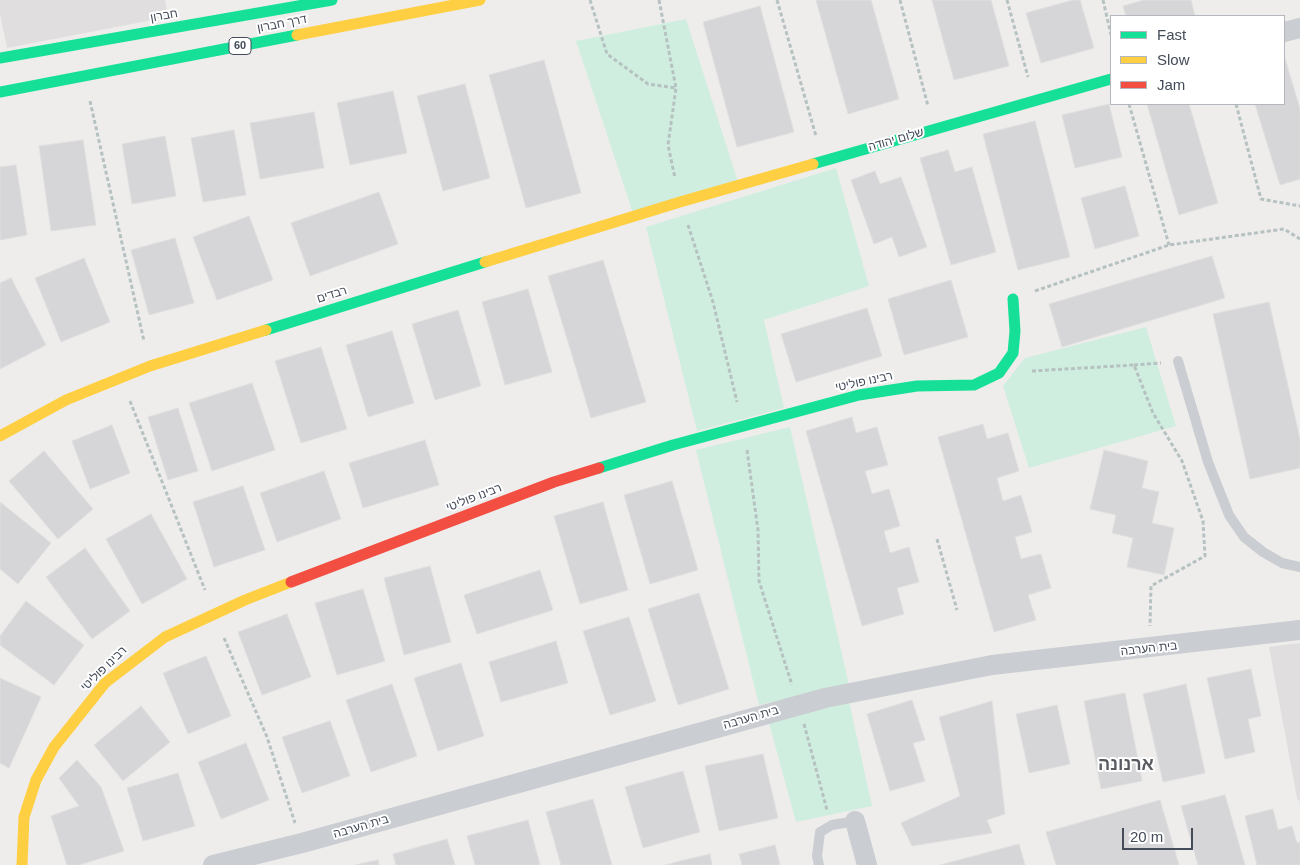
<!DOCTYPE html>
<html>
<head>
<meta charset="utf-8">
<style>
  body { margin:0 }
  #map { position:relative; width:1300px; height:865px; overflow:hidden; background:#eeedec; font-family:Helvetica,sans-serif }
  canvas { display:block }
  .legend { position:absolute; left:1110px; top:15px; width:175px; height:90px; box-sizing:border-box; background:#fff; border:1px solid #b4b7bd; margin:0; padding:6px 9px; list-style:none; font-size:15px; color:#444c59 }
  .legend li { display:flex; align-items:center; gap:10px; height:25px }
  .legend b { width:25px; border:1px solid #b4b7bd }
  .scale { position:absolute; left:1122px; top:828px; width:71px; height:22px; box-sizing:border-box; border:2px solid #444c59; border-top:0; padding-left:6px; font-size:15px; line-height:18px; white-space:nowrap; color:#444c59; -webkit-text-stroke:4px #fff; paint-order:stroke }
</style>
</head>
<body>
<div id="map">
<canvas width="1300" height="865"></canvas>
<ul class="legend">
<li><b style="height:6px;background:#16e098"></b>Fast</li>
<li><b style="height:6px;background:#ffcf43"></b>Slow</li>
<li><b style="height:6px;background:#f24e42"></b>Jam</li>
</ul>
<div class="scale">20 m</div>
</div>
<script>
const context = document.querySelector('canvas').getContext('2d');
context.lineJoin = 'round';
function fill(path, color) { context.fillStyle = color; context.fill(path, 'evenodd'); }
const toPath = rows => new Path2D(rows.map(r => 'M' + r).join(''));
function strokePath(path, color, width, dash) { context.strokeStyle = color; context.lineWidth = width; context.lineCap = dash ? 'butt' : 'round'; context.setLineDash(dash || []); context.stroke(path); }
function drawText(font, color, halo, rows, align = 'center') {
  context.font = font + ' Helvetica,"Noto Sans Hebrew",sans-serif'; context.lineWidth = 4; context.setLineDash([]); context.textBaseline = 'middle'; context.strokeStyle = halo; context.fillStyle = color; for (const [text, x, y, turn = 0] of rows) {
    context.save(); context.translate(x, y); context.rotate((+turn || 0) * Math.PI / 180); context.textAlign = isNaN(turn) ? turn : align; if (halo) context.strokeText(text, 0, 0); context.fillText(text, 0, 0); context.restore();
  }
}
fill(toPath([
  [0,0,165,0,168,17,7,48,0,14],
  [1300,643,1300,802,1297,798,1269,647]
]), '#e0dede');
fill(toPath([
  [686,19,739,185,634,216,576,41],
  [836,168,869,286,764,320,784,408,697,431,646,227],
  [1146,327,1176,426,1029,468,1003,386,1025,358],
  [790,427,849,685,759,705,696,450],
  [849,701,872,806,796,822,769,723]
]), '#d0eedf');
const building = toPath([
  [816,0,871,0,899,99,848,114,816,0],
  [932,0,991,0,1009,66,954,80,932,0],
  [1073,0,1080,0,1094,48,1041,63,1026,13,1073,0],
  [1144,0,1191,0,1195,16,1126,16,1123,6,1144,0],
  [760,6,794,132,737,147,703,22,760,6],
  [1284,55,1300,109,1300,179,1280,185,1255,104,1284,104,1284,55],
  [544,60,581,193,526,208,489,75,544,60],
  [465,84,490,178,443,191,417,96,465,84],
  [393,91,407,153,350,165,337,103,393,91],
  [1109,104,1122,157,1075,168,1062,115,1109,104],
  [1147,104,1189,104,1218,203,1179,215,1147,104],
  [314,112,324,168,260,179,250,123,314,112],
  [1035,121,1070,257,1018,270,983,134,1035,121],
  [234,130,246,195,203,202,191,138,234,130],
  [165,136,176,196,132,204,122,144,165,136],
  [83,140,96,225,51,231,39,146,83,140],
  [948,150,955,172,972,167,996,252,951,265,920,158,948,150],
  [16,165,27,235,0,240,0,167,16,165],
  [875,171,880,184,901,177,927,247,899,257,892,237,874,244,851,180,875,171],
  [1125,186,1139,236,1095,249,1081,198,1125,186],
  [379,192,398,244,310,276,291,223,379,192],
  [249,216,273,280,217,300,193,237,249,216],
  [175,238,194,303,149,315,131,250,175,238],
  [1212,256,1225,298,1062,347,1049,304,1212,256],
  [84,258,110,322,61,342,35,278,84,258],
  [603,260,646,402,591,418,548,276,603,260],
  [11,278,46,345,0,369,0,283,11,278],
  [951,280,968,337,904,355,888,299,951,280],
  [528,289,552,372,505,385,482,302,528,289],
  [1269,302,1300,439,1300,468,1250,479,1213,314,1269,302],
  [867,308,882,356,796,382,781,334,867,308],
  [458,310,481,386,435,400,412,324,458,310],
  [392,331,414,403,368,417,346,345,392,331],
  [321,347,347,429,301,443,275,361,321,347],
  [252,383,275,450,212,471,189,403,252,383],
  [178,408,198,471,168,480,148,417,178,408],
  [852,417,856,433,877,427,888,465,865,471,872,494,889,489,900,526,884,531,890,553,909,547,919,582,897,588,904,614,862,626,806,431,852,417],
  [983,424,987,439,1008,433,1019,471,997,478,1003,501,1021,495,1032,532,1015,537,1021,559,1041,554,1051,588,1028,595,1036,620,994,632,938,437,983,424],
  [112,425,130,473,90,489,72,441,112,425],
  [425,440,439,485,363,508,349,463,425,440],
  [1104,450,1148,461,1142,488,1159,492,1152,523,1174,528,1164,575,1127,567,1133,538,1112,533,1116,515,1090,509,1104,450],
  [44,451,93,509,58,539,9,481,44,451],
  [324,471,341,519,277,542,260,493,324,471],
  [672,481,698,570,650,584,624,495,672,481],
  [243,486,265,550,214,567,193,502,243,486],
  [0,502,51,543,18,584,0,569,0,502],
  [603,502,628,590,580,604,554,516,603,502],
  [151,514,187,579,142,604,106,539,151,514],
  [85,548,130,611,92,639,46,577,85,548],
  [430,566,451,642,404,655,384,578,430,566],
  [540,570,553,610,477,634,464,595,540,570],
  [363,589,385,661,337,675,315,603,363,589],
  [699,593,729,689,678,705,648,609,699,593],
  [26,601,84,645,54,685,0,645,0,636,26,601],
  [287,614,311,677,262,695,238,632,287,614],
  [629,617,656,701,610,715,583,631,629,617],
  [556,641,568,683,501,702,489,662,556,641],
  [206,656,231,716,188,734,163,673,206,656],
  [461,663,484,736,438,751,414,678,461,663],
  [1251,669,1261,716,1248,719,1255,752,1225,759,1207,678,1251,669],
  [0,678,41,697,9,768,0,763,0,678],
  [392,684,417,756,371,772,346,700,392,684],
  [1186,684,1205,773,1163,782,1143,694,1186,684],
  [1125,693,1142,781,1101,789,1084,701,1125,693],
  [912,700,925,740,913,743,925,781,890,791,867,714,912,700],
  [992,701,1005,814,987,820,992,833,912,846,901,823,960,796,939,717,992,701],
  [1057,705,1070,764,1029,773,1016,714,1057,705],
  [141,706,170,742,123,781,94,745,141,706],
  [330,721,350,776,302,793,282,737,330,721],
  [246,743,269,800,221,819,198,762,246,743],
  [763,754,778,818,719,831,705,766,763,754],
  [77,760,101,787,124,851,79,865,67,865,51,816,79,806,59,778,77,760],
  [683,771,700,832,643,848,625,787,683,771],
  [178,773,195,826,143,841,127,788,178,773],
  [1225,795,1245,865,1198,865,1181,806,1225,795],
  [593,799,612,865,561,865,546,812,593,799],
  [1160,800,1179,865,1056,865,1046,832,1160,800],
  [1273,809,1278,830,1292,826,1297,843,1300,842,1300,865,1257,865,1245,816,1273,809],
  [528,820,540,865,475,865,467,836,528,820],
  [447,839,455,865,396,865,393,854,447,839],
  [1019,844,1025,865,940,865,1019,844],
  [775,845,780,865,742,865,739,854,775,845],
  [710,854,712,865,665,865,680,861,710,854],
  [378,860,379,865,355,865,378,860]
]);
fill(building, '#d6d6d8');
strokePath(building, '#dfdfdf', 1);
strokePath(toPath([
  [590,0,607,54,648,84,676,88,668,145,675,178],
  [659,0,676,88],
  [777,0,816,136],
  [900,0,928,106],
  [1007,0,1028,77],
  [1103,0,1111,35],
  [90,101,144,341],
  [1129,104,1169,245],
  [1236,104,1261,199,1300,206],
  [688,225,713,302,737,402],
  [1035,291,1169,245,1284,229,1300,239],
  [1134,365,1161,363],
  [1032,371,1134,365,1153,413,1182,461,1203,521,1205,556,1151,586,1150,626],
  [130,401,205,590],
  [747,450,758,530,759,581,792,685],
  [937,539,957,610],
  [224,638,267,737,295,823],
  [804,724,827,810]
]), '#b6c2c1', 3, [4, 2.5]);
strokePath(toPath([
  [1178,361,1208,462,1229,515,1244,537,1263,552,1282,563,1300,567],
  [819,865,817,856,820,832,832,825,855,821]
]), '#cacdd1', 10);
strokePath(toPath([
  [1284,32,1300,28],
  [855,821,867,865],
  [213,865,302,843,825,698,992,665,1300,630]
]), '#cacdd1', 20);
strokePath(toPath([
  [0,58,332,0],
  [0,92,297,35],
  [813,164,1111,79],
  [266,330,485,262],
  [599,468,673,445,859,395,917,386,974,385,999,373,1013,353,1015,331,1013,299]
]), '#16e098', 11);
strokePath(toPath([
  [297,35,480,0],
  [485,262,680,202,813,164],
  [0,436,66,400,150,366,266,330],
  [22,865,24,817,36,780,54,747,105,683,165,637,245,600,291,582]
]), '#ffcf43', 11);
strokePath(toPath([
  [291,582,554,482,599,468]
]), '#f24e42', 11);
for (const [x, y, w] of [
  [240,46,22]
]) { const box = new Path2D(); box.roundRect(x - w / 2, y - 8.5, w, 17, 4); context.fillStyle = '#fff'; context.fill(box); strokePath(box, '#444c59', 1); }
drawText('bold 11px', '#444c59', null, [
  ["60",240,46]
]);
drawText('12px', '#444c59', '#fff', [
  ["חברון",164,16,-10],
  ["דרך חברון",282,24,-11],
  ["שלום יהודה",896,140,-16],
  ["רבדים",332,295,-17],
  ["רבינו פוליטי",864,382,-12],
  ["רבינו פוליטי",474,498,-21],
  ["בית הערבה",1149,649,-6],
  ["רבינו פוליטי",104,669,-44],
  ["בית הערבה",751,718,-16],
  ["בית הערבה",361,827,-16]
]);
drawText('bold 18px', '#585b61', '#fff', [
  ["ארנונה",1126,765]
]);
</script>
</body>
</html>
